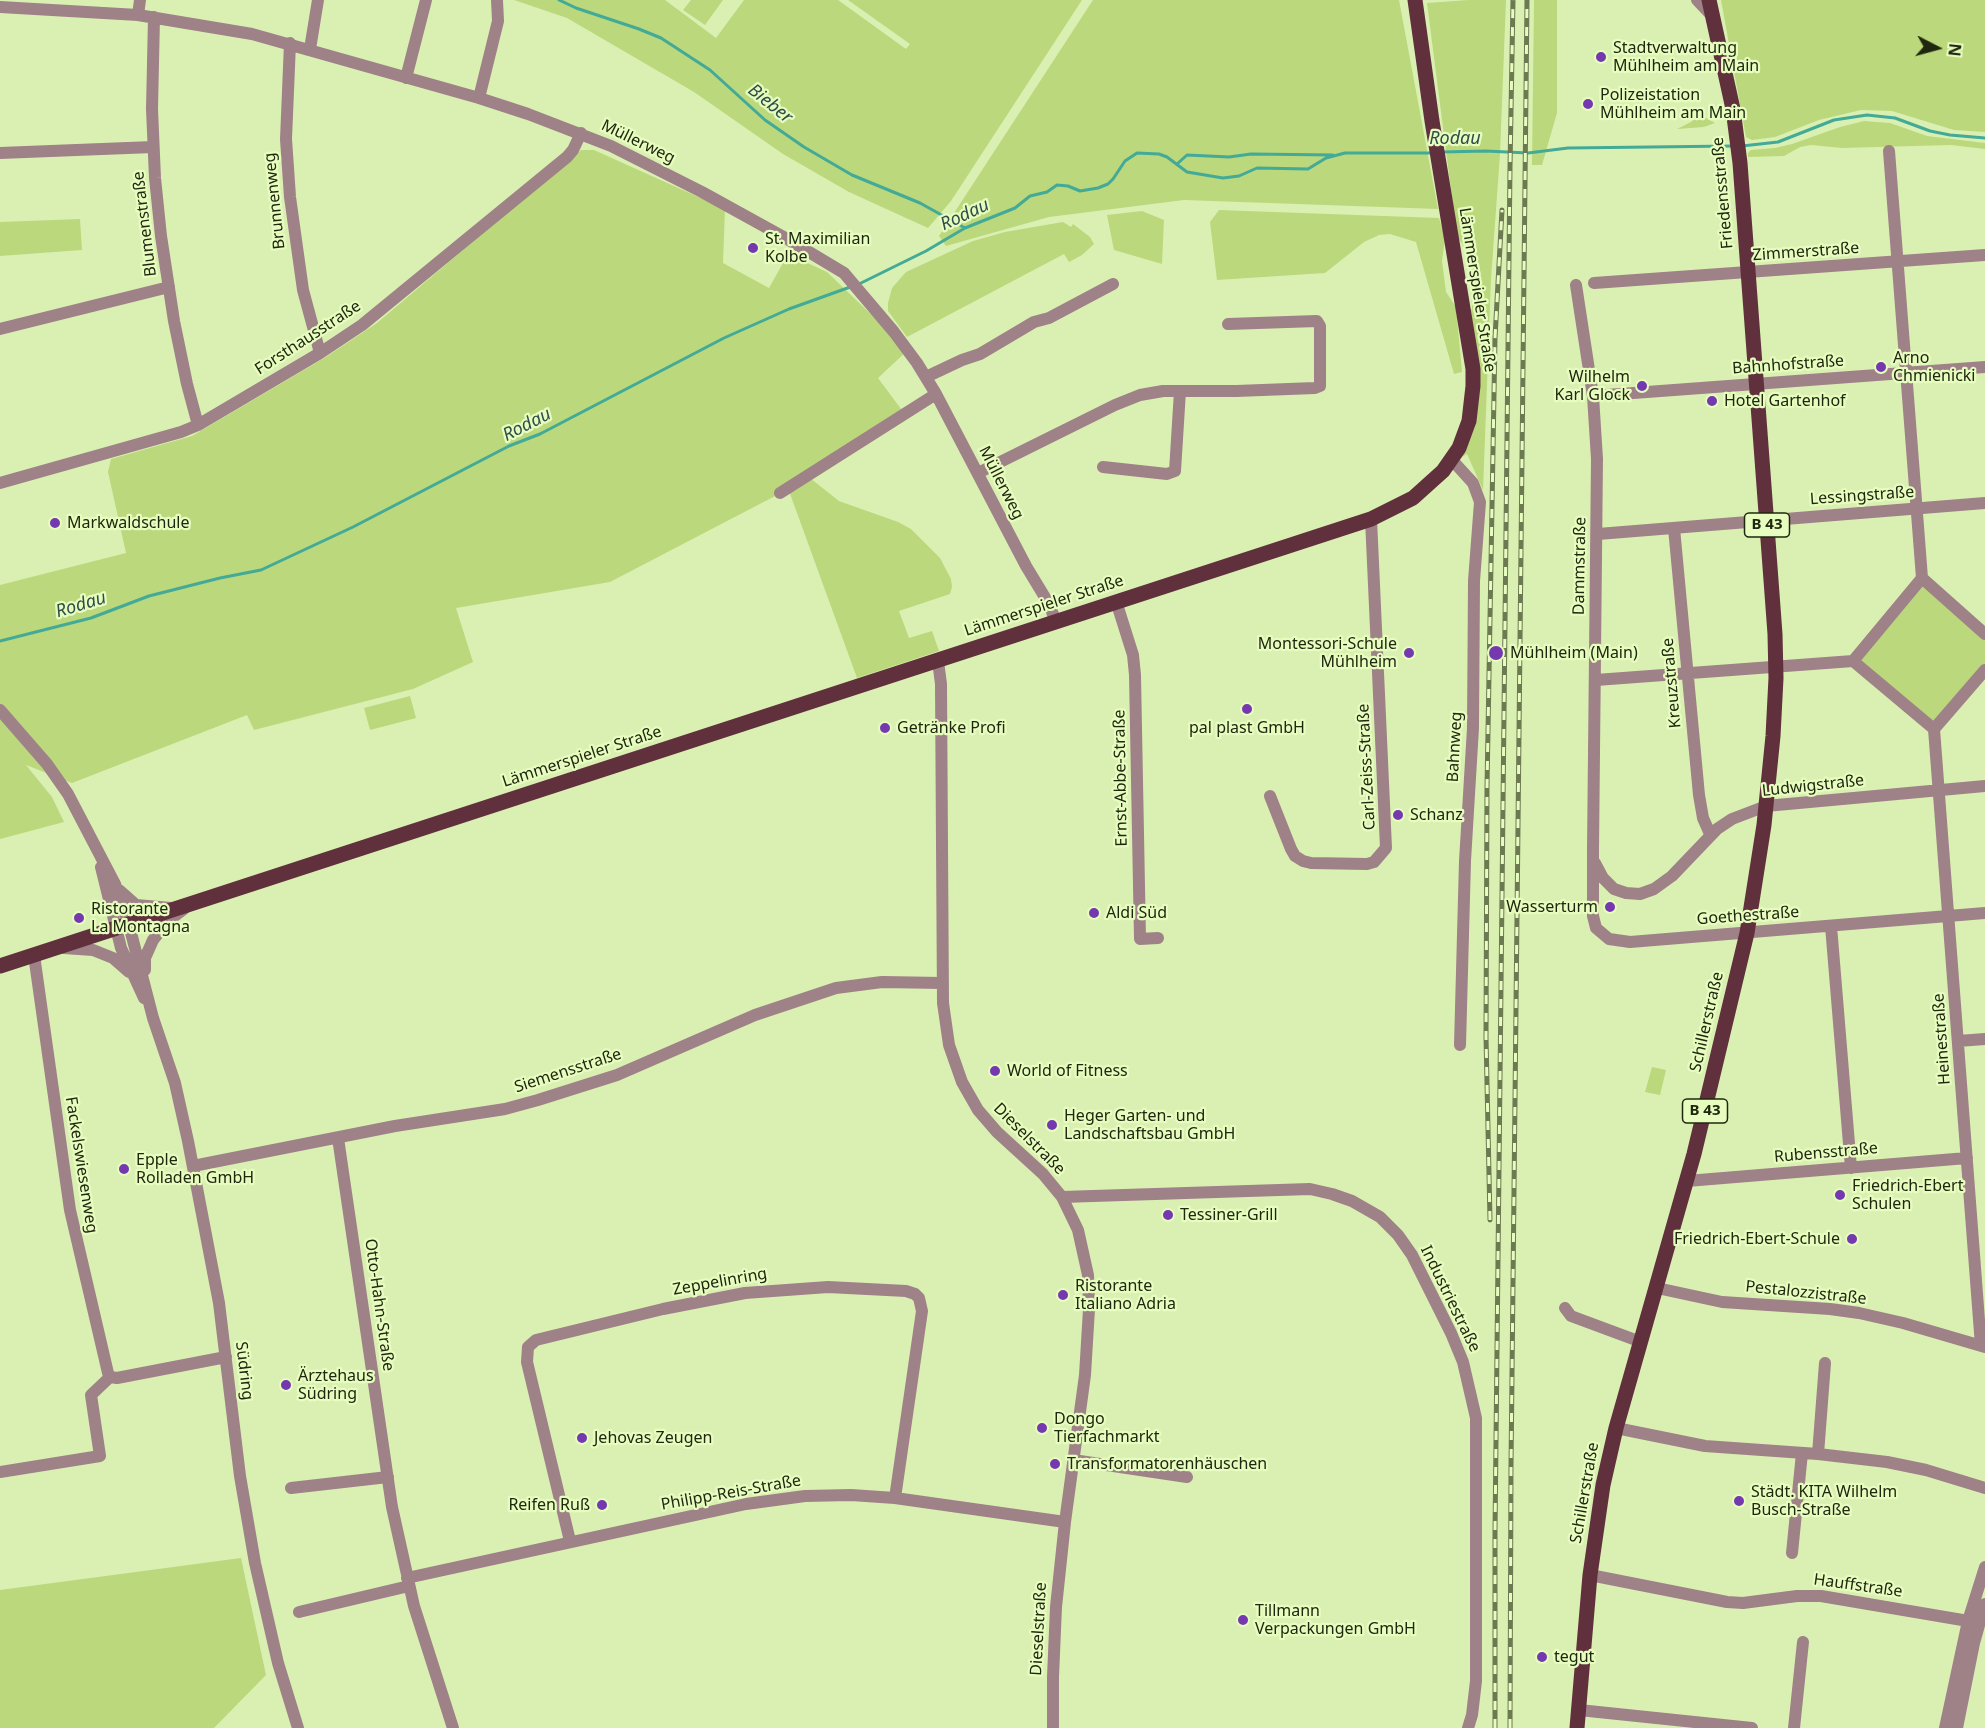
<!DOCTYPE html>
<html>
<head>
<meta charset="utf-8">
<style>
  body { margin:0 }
  #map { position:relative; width:1985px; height:1728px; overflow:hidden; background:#daf0b2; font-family:"Noto Sans",sans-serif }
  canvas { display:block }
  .north { position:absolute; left:1907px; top:18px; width:60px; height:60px; -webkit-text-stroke:4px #e7fdbf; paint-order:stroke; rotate:96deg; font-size:16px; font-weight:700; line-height:24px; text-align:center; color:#20270f }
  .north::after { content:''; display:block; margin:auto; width:21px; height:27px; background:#20270f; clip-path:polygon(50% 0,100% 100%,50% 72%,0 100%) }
</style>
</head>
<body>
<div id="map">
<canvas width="1985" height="1728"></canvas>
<div class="north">N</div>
</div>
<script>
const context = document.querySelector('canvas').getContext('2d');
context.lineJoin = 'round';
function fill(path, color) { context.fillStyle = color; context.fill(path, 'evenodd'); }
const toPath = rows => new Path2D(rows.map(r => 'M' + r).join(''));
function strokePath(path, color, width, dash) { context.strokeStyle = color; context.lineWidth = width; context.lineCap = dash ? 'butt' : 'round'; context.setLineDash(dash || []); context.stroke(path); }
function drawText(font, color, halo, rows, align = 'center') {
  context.font = font + ' "Noto Sans",sans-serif'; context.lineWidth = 4.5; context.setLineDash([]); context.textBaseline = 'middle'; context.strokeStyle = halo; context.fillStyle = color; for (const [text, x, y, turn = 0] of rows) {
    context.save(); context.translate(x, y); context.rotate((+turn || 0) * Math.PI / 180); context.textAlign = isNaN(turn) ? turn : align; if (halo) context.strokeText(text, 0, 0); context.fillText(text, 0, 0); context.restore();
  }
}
fill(toPath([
  [514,0,665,0,716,38,744,0,838,0,906,49,910,44,848,0,1082,0,951,201,928,228,849,192,783,154,694,92,567,18],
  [691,0,723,0,705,25,683,10],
  [1093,0,1399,0,1438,209,1184,200,1049,217,946,246,939,236],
  [1469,0,1506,0,1500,154,1491,279,1483,490,1467,454,1462,457,1475,427,1480,388,1469,311,1472,309,1471,281,1464,247,1457,236,1427,3],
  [1534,0,1557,0,1557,113,1542,165,1532,165],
  [1721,0,1985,0,1985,132,1954,130,1892,111,1861,110,1819,120,1775,137,1752,140,1746,137],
  [1699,114,1715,123,1704,127,1677,129,1691,122],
  [1864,121,1890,123,1927,136,1985,143,1985,149,1951,145,1842,148,1811,145,1800,147,1784,156,1748,157,1748,153,1751,150,1775,148,1792,144,1840,127],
  [581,150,594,150,725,209,723,263,769,288,788,254,827,272,908,350,878,378,907,417,810,478,839,501,898,522,911,529,940,558,951,579,952,587,950,594,899,611,909,638,932,631,939,651,857,678,789,491,802,482,610,582,456,608,473,662,413,689,254,730,247,715,72,783,26,765,52,797,64,822,0,839,0,585,126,553,108,472,111,459,192,436,326,357,377,323],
  [1219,210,1439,218,1445,238,1442,261,1446,292,1456,307,1462,372,1454,374,1416,242,1390,234,1379,235,1364,242,1325,273,1217,280,1210,222],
  [1142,211,1164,220,1162,264,1114,250,1107,215],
  [80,219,82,250,0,256,0,222],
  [1063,222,1071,227,1073,224,1090,237,1094,244,1082,255,1069,262,1064,254,907,337,888,311,888,303,892,288,906,272,973,241,1005,232],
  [1923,586,1985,640,1985,665,1933,724,1860,660],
  [410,696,416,718,370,730,364,708],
  [1652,1067,1666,1070,1660,1095,1645,1092],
  [241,1558,266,1675,214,1728,0,1728,0,1590]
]), '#bbd87d');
strokePath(toPath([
  [559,0,576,8,639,29,661,38,710,70,765,120,804,147,852,175,920,203,965,228],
  [1742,146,1778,142,1834,120,1867,115,1895,118,1930,131,1950,135,1985,138],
  [1442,152,1486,151,1528,153,1568,148,1732,146],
  [1177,164,1187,155,1229,157,1251,154,1333,155],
  [859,284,926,251,965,228,1015,208,1030,196,1047,192,1057,185,1068,186,1080,191,1098,188,1108,184,1113,179,1125,161,1137,153,1159,154,1167,157,1187,172,1223,178,1239,176,1257,168,1308,169,1326,158,1345,153,1433,153],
  [0,641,91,618,149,596,220,578,261,570,353,527,509,446,540,434,724,338,789,309,853,286]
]), '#42aa96', 3);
strokePath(toPath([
  [1697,0,1713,17],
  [0,7,138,15,252,34,479,98,528,114,611,146,702,192,789,240,844,273,894,332,917,363,936,394,1026,566,1049,604,1056,622],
  [138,15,140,0],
  [154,17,152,109,155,178,161,236,174,321,187,384,198,425],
  [290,43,286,139,290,197,303,290,320,353],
  [310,49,318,0],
  [406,78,426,0],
  [479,98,498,21,497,0],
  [1889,151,1922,578],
  [0,153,153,147],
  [1594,283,1985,255],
  [1576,285,1593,396,1597,459,1593,850,1593,916,1596,928,1609,939,1630,942,1985,913],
  [0,329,169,287],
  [926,377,962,360,980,354,1034,322,1049,318,1113,284],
  [1593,396,1985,367],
  [1452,460,1473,483,1480,502,1474,581,1473,728,1465,861,1460,1045],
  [1103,467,1167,474,1175,471,1180,391],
  [978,473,1115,405,1140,395,1163,391,1236,391,1315,388,1320,386,1320,326,1317,321,1228,324],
  [0,483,181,432,198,425,320,353,362,325,567,157,573,150,581,133],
  [780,493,936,394],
  [1674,528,1699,795,1703,818,1710,834],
  [1598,534,1985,503],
  [1922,578,1853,661,1934,729,1985,670],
  [1922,578,1985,634],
  [1116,601,1133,655,1135,675,1140,939,1158,938],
  [938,661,941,684,943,1003,949,1045,962,1082,978,1110,997,1132,1043,1174,1062,1197,1078,1230,1088,1275,1089,1309,1085,1375,1065,1522,1056,1607,1053,1677,1053,1728],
  [1596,680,1853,661],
  [0,710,47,764,68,794,115,884,129,925,153,1018,175,1083,188,1141,219,1303,240,1476,255,1563,278,1663,298,1728],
  [1934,729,1981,1346],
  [1270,796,1291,849,1295,856,1303,861,1311,863,1367,864,1374,862,1386,848,1371,519],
  [1595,863,1603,878,1614,889,1626,893,1640,894,1654,889,1672,876,1717,829,1732,819,1766,806,1985,786],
  [101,867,121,948,144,998],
  [119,890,136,905,171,908],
  [1831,926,1851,1168],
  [64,948,93,950,113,958,129,972],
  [34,955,70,1210,108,1373,110,1377,117,1378,226,1357],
  [145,970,145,958,153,940,168,921,184,909],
  [1958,1041,1985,1039],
  [338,1138,392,1507,414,1606,453,1728],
  [193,1166,395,1126,505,1109,538,1100,617,1075,755,1015,836,988,882,982,942,983],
  [1687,1181,1967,1158],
  [1062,1197,1310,1189,1332,1194,1352,1201,1380,1217,1398,1235,1412,1255,1451,1333,1463,1362,1476,1418,1476,1681,1472,1715,1468,1728],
  [1657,1288,1722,1302,1830,1309,1859,1313,1903,1323,1985,1347],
  [1565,1308,1571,1316,1641,1342],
  [1616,1428,1705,1446,1818,1454,1887,1462,1926,1470,1985,1488],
  [1818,1454,1825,1363],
  [1073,1460,1187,1477],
  [0,1472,100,1456,91,1395,110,1377],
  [291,1488,388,1477],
  [570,1541,527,1362,528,1347,536,1340,663,1309,745,1293,828,1287,906,1291,915,1294,919,1298,922,1311,895,1498],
  [1792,1553,1802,1453],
  [1590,1575,1727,1602,1743,1603,1797,1596,1821,1596,1980,1623],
  [407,1578,746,1504,805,1496,851,1495,895,1498,1065,1522],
  [299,1612,409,1586],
  [1579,1710,1752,1728],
  [1794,1728,1803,1642],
  [1945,1728,1968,1621,1985,1567],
  [1957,1728,1974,1643,1985,1604]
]), '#9f8188', 12);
strokePath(toPath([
  [0,966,1371,519,1413,498,1443,471,1459,448,1469,421,1473,386,1473,369,1432,121,1415,0],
  [1577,1728,1590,1575,1603,1485,1616,1428,1694,1154,1747,933,1764,825,1773,736,1776,678,1775,634,1740,163,1733,109,1709,0]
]), '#60303d', 15);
const rail = toPath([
  [1490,1220,1486,1037,1487,787,1495,338,1502,210],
  [1495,1728,1495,1532,1510,167,1513,0],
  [1510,1728,1511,1465,1527,0]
]);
strokePath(rail, '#6c7951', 5);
strokePath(rail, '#e7fdbf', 3, [9]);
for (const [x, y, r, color] of [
  [1601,57,6,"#7439ae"],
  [1588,104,6,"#7439ae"],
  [753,248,6,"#7439ae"],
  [1881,367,6,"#7439ae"],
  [1642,386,6,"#7439ae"],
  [1712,401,6,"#7439ae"],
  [55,523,6,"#7439ae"],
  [1409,653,6,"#7439ae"],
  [1496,653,8,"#7439ae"],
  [1247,709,6,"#7439ae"],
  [885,728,6,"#7439ae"],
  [1398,815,6,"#7439ae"],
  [1610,907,6,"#7439ae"],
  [1094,913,6,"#7439ae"],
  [79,918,6,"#7439ae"],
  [995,1071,6,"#7439ae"],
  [1052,1125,6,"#7439ae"],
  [124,1169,6,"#7439ae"],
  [1840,1195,6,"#7439ae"],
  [1168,1215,6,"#7439ae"],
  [1852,1239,6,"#7439ae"],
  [1063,1295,6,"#7439ae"],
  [286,1385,6,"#7439ae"],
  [1042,1428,6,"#7439ae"],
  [582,1438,6,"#7439ae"],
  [1055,1464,6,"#7439ae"],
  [1739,1501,6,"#7439ae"],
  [602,1505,6,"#7439ae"],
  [1243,1620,6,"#7439ae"],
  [1542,1657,6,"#7439ae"]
]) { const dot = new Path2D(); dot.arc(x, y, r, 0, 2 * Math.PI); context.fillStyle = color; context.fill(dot); strokePath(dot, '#e7fdbf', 2); }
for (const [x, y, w] of [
  [1767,525,45],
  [1705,1111,45]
]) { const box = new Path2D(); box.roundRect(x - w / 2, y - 12, w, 24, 4.5); context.fillStyle = '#e7fdbf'; context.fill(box); strokePath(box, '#20270f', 1.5); }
drawText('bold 15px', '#20270f', null, [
  ["B 43",1767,525],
  ["B 43",1705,1111]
]);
drawText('16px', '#20270f', '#e7fdbf', [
  ["Stadtverwaltung",1613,48],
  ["Mühlheim am Main",1613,66],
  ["Polizeistation",1600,95],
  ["Mühlheim am Main",1600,113],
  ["St. Maximilian",765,239],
  ["Kolbe",765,257],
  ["Arno",1893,358],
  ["Chmienicki",1893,376],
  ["Wilhelm",1630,377,"right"],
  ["Karl Glock",1630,395,"right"],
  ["Hotel Gartenhof",1724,401],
  ["Markwaldschule",67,523],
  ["Montessori-Schule",1397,644,"right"],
  ["Mühlheim",1397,662,"right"],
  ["Mühlheim (Main)",1510,653],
  ["Getränke Profi",897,728],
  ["pal plast GmbH",1247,728,"center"],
  ["Schanz",1410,815],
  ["Wasserturm",1598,907,"right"],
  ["Ristorante",91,909],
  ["La Montagna",91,927],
  ["Aldi Süd",1106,913],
  ["World of Fitness",1007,1071],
  ["Heger Garten- und",1064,1116],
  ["Landschaftsbau GmbH",1064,1134],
  ["Epple",136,1160],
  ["Rolladen GmbH",136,1178],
  ["Friedrich-Ebert",1852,1186],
  ["Schulen",1852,1204],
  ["Tessiner-Grill",1180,1215],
  ["Friedrich-Ebert-Schule",1840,1239,"right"],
  ["Ristorante",1075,1286],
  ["Italiano Adria",1075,1304],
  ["Ärztehaus",298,1376],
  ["Südring",298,1394],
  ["Dongo",1054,1419],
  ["Tierfachmarkt",1054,1437],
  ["Jehovas Zeugen",594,1438],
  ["Transformatorenhäuschen",1067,1464],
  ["Städt. KITA Wilhelm",1751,1492],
  ["Busch-Straße",1751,1510],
  ["Reifen Ruß",590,1505,"right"],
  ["Tillmann",1255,1611],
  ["Verpackungen GmbH",1255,1629],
  ["tegut",1554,1657]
], 'left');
drawText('16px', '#20270f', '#e7fdbf', [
  ["Müllerweg",638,142,26],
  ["Friedensstraße",1723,193,-95],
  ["Brunnenweg",275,201,-96],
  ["Blumenstraße",145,224,-97],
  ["Zimmerstraße",1806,252,-4],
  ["Lämmerspieler Straße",1477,290,81],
  ["Forsthausstraße",308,338,-33],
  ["Bahnhofstraße",1788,365,-4],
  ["Müllerweg",1001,483,63],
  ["Lessingstraße",1862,496,-4],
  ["Dammstraße",1580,566,-89],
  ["Lämmerspieler Straße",1044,606,-18],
  ["Kreuzstraße",1672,683,-95],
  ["Bahnweg",1455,747,-87],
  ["Lämmerspieler Straße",582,757,-18],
  ["Carl-Zeiss-Straße",1367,767,-93],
  ["Ernst-Abbe-Straße",1121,778,-91],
  ["Ludwigstraße",1813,786,-6],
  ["Goethestraße",1748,916,-4],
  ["Schillerstraße",1707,1022,-77],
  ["Heinestraße",1942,1039,-94],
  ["Siemensstraße",568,1071,-18],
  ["Dieselstraße",1029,1139,45],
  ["Rubensstraße",1826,1153,-5],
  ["Fackelswiesenweg",81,1165,81],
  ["Zeppelinring",720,1282,-10],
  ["Pestalozzistraße",1806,1293,6],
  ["Industriestraße",1450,1299,64],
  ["Otto-Hahn-Straße",379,1305,82],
  ["Südring",244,1371,83],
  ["Philipp-Reis-Straße",731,1493,-10],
  ["Schillerstraße",1585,1493,-80],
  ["Hauffstraße",1858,1586,8],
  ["Dieselstraße",1039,1629,-87]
]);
drawText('italic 18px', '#2f4e49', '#e7fdbf', [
  ["Bieber",770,104,39],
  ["Rodau",1455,139],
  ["Rodau",965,215,-25],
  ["Rodau",527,425,-27],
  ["Rodau",81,605,-17]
]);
</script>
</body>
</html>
